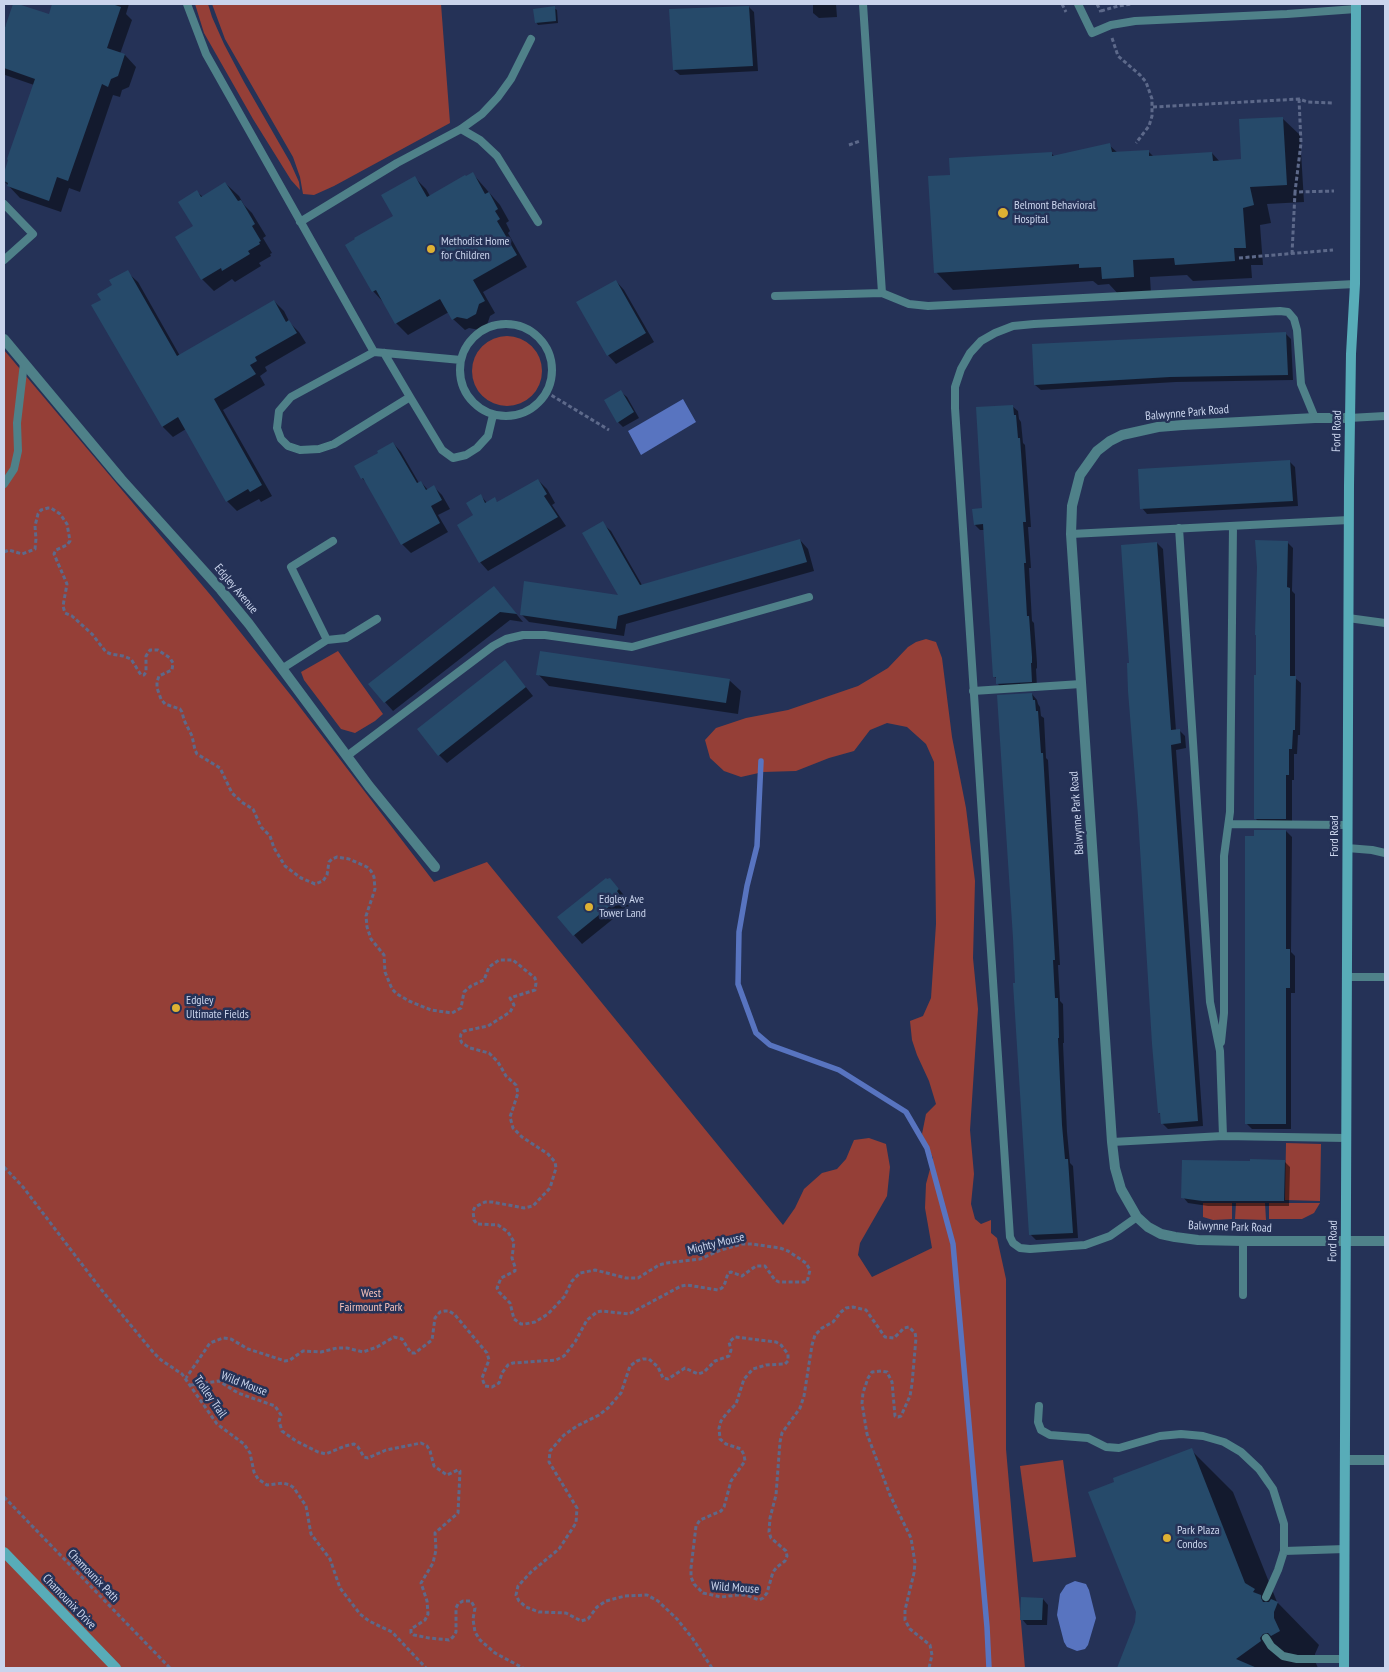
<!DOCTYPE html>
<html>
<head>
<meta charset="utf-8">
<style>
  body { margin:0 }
  #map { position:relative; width:1389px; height:1672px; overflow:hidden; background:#253257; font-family:"PT Sans Narrow",sans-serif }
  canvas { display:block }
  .frame { position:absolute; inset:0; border:5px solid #cad4ec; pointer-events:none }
</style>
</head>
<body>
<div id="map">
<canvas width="1389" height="1672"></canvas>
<div class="frame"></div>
</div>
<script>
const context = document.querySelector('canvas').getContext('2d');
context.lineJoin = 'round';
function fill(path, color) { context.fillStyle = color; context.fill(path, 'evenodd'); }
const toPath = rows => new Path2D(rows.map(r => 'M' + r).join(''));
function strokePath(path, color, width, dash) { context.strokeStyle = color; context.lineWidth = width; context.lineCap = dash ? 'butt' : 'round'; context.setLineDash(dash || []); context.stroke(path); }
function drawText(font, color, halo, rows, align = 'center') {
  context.font = font + ' "PT Sans Narrow",sans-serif'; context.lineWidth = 5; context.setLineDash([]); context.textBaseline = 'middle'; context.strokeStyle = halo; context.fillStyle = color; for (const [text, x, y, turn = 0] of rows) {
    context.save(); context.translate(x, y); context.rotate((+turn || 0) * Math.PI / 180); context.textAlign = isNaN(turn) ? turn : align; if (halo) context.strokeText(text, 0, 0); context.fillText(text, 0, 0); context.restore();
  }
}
fill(toPath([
  [195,4,208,4,212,17,224,44,244,82,290,162,299,182,300,190,291,180,253,119,204,33],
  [212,4,441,4,450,123,334,186,314,195,303,194,300,177,293,157,225,39],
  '472 371a35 35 0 1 1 70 0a35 35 0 1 1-70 0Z',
  [4,350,213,598,293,698,434,882,487,862,783,1225,795,1208,804,1189,822,1173,837,1169,846,1159,854,1140,869,1138,886,1144,890,1167,887,1196,860,1243,858,1255,872,1277,932,1248,925,1208,926,1184,933,1158,922,1134,926,1114,936,1104,929,1081,917,1055,912,1040,910,1021,923,1016,931,998,936,924,934,762,926,744,907,727,887,723,870,730,854,751,829,758,796,771,763,772,741,777,724,771,710,758,705,740,716,728,746,718,788,710,858,686,888,668,908,647,916,642,926,639,936,642,942,658,952,737,966,808,975,881,973,958,978,1009,970,1130,974,1174,971,1204,975,1219,981,1224,991,1220,991,1233,997,1238,1006,1279,1006,1449,1025,1668,4,1668],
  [338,651,383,714,375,721,355,733,341,729,304,680,301,672],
  [1286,1143,1321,1144,1320,1201,1285,1200],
  [1203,1203,1232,1203,1232,1219,1213,1220,1203,1217],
  [1236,1203,1265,1203,1266,1220,1235,1219],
  [1269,1203,1320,1203,1314,1213,1302,1219,1269,1219],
  [1063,1460,1076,1557,1033,1562,1020,1466]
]), '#953f37');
fill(toPath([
  [683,399,696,422,641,455,628,431],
  [1075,1581,1086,1584,1089,1590,1096,1618,1088,1645,1085,1649,1077,1651,1067,1647,1064,1642,1057,1615,1060,1594,1066,1585]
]), '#5874c0');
fill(toPath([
  [14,4,49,16,54,4,129,4,126,14,132,20,120,54,125,55,136,67,129,87,122,90,120,97,113,95,80,192,69,188,61,212,20,198,4,181,34,85,5,75,4,80,4,25,6,26],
  [813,4,836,4,837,17,819,18,813,13],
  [749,7,754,12,758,71,680,75,674,70],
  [554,8,557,10,558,23,538,25,536,22],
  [1282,118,1300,135,1304,202,1267,204,1271,223,1260,225,1263,265,1251,265,1252,278,1193,281,1187,275,1150,277,1151,294,1120,296,1109,284,1098,285,1093,281,953,290,936,272,952,176,1051,153,1055,157,1109,145,1118,153,1148,151,1154,157,1212,153,1220,162,1243,160],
  [473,174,500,205,509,221,506,223,510,231,508,233,527,267,483,292,495,313,490,316,487,325,479,330,469,328,465,330,453,319,449,312,408,335,396,323,385,304,373,291,394,217,415,178,426,189,430,196],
  [225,183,239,196,244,205,252,213,266,236,263,238,272,253,270,254,271,256,259,263,261,266,235,282,232,279,214,291,202,279,195,227,197,192,203,197],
  [127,272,138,282,180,356,274,301,284,311,290,323,299,332,306,343,265,367,267,371,260,376,265,385,223,410,272,496,261,502,259,499,237,511,227,501,186,429,173,437,162,426,102,300],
  [616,281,624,290,654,342,616,364,608,355],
  [1286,334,1291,339,1293,380,1176,382,1041,390,1035,385],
  [621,392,627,397,639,418,623,427,618,422],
  [1012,406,1018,411,1019,419,1021,422,1023,443,1025,445,1031,527,1028,527,1031,568,1029,568,1032,621,1034,623,1037,663,1037,668,1036,669,1037,687,1003,689,997,683,997,679,994,676,985,530,980,530,975,525,983,509],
  [393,443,401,452,419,483,421,482,428,490,434,487,442,495,450,509,438,515,448,532,411,553,402,544,367,483,362,478,380,454],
  [1290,462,1295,467,1298,506,1147,514,1142,508],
  [538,480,547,489,555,503,552,505,566,526,488,571,480,562,475,516,481,496,487,503,494,499,498,503],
  [602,523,611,531,642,585,800,540,808,549,814,571,626,624,624,636,529,622,521,614,620,596],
  [1287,542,1293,548,1292,591,1295,594,1295,678,1301,683,1300,735,1298,735,1297,754,1294,754,1294,780,1292,780,1292,824,1261,824,1255,818,1257,677],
  [1157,543,1163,549,1176,731,1179,730,1185,736,1186,748,1176,750,1203,1126,1168,1129,1162,1123,1162,1115,1159,1113,1131,664],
  [494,587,523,622,510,620,393,711,385,702],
  [513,671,533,696,447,763,439,755],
  [538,674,729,680,741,691,738,714,549,686],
  [1032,694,1037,700,1038,704,1040,707,1041,716,1044,718,1046,758,1048,760,1060,965,1058,965,1060,1001,1063,1004,1064,1043,1063,1043,1067,1132,1070,1163,1073,1166,1078,1238,1036,1240,1031,1235,1016,984],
  [1286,831,1292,837,1291,952,1295,956,1295,993,1291,993,1291,1129,1252,1129,1246,1123],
  [618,888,627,899,624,900,629,906,582,944,574,935],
  [1284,1161,1290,1167,1289,1206,1208,1206,1188,1203,1183,1197],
  [1191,1450,1233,1492,1277,1602,1319,1645,1315,1654,1315,1661,1318,1668,1118,1668,1136,1623],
  [1043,1599,1048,1605,1047,1625,1027,1625,1022,1619]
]), '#0007');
strokePath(toPath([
  [761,761,757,846,747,886,739,932,738,984,756,1033,770,1045,839,1070,906,1112,927,1148,953,1244,987,1627,989,1668]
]), '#5874c0', 5.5);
fill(toPath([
  [13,4,18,4,49,14,52,4,112,4,121,7,107,48,125,54,118,76,111,79,108,87,102,84,68,181,57,177,49,201,7,186,8,183,4,181,4,173,8,160,7,159,35,79,4,68,4,30],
  [555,6,556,21,535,23,533,9],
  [749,6,753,66,673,70,669,9],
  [1283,117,1287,185,1250,187,1254,205,1243,208,1246,248,1234,248,1235,261,1175,265,1174,258,1133,260,1134,277,1102,279,1101,267,1079,268,1079,264,934,273,928,176,950,175,949,158,1052,152,1052,156,1110,143,1112,152,1149,150,1149,156,1212,152,1213,161,1241,159,1239,119],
  [473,172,485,194,489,192,498,209,495,211,500,219,497,221,517,255,473,280,485,301,479,304,476,314,467,319,457,317,452,320,440,299,395,324,376,290,372,292,345,245,355,239,354,238,393,216,381,195,415,176,427,197,465,175,466,176],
  [225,182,238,201,241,200,251,217,255,224,252,226,261,241,259,242,260,244,248,251,250,254,222,271,221,268,201,280,175,237,193,226,178,202,197,190,201,197],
  [128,270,177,356,274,300,286,322,289,320,297,333,255,357,257,361,250,365,256,374,214,399,262,485,250,492,248,489,226,502,178,417,162,427,91,305,101,300,97,294,112,285,109,280],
  [616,280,646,333,607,356,576,302],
  [1286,332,1288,375,1170,377,1034,385,1032,344],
  [621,390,634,412,617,423,604,400],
  [1013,405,1014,415,1016,415,1018,438,1020,438,1026,522,1023,522,1026,563,1024,563,1027,616,1029,616,1032,657,1032,663,1031,663,1032,682,996,684,996,677,993,677,983,524,974,525,972,509,982,508,976,407],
  [393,442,417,483,421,481,426,490,434,485,442,500,431,506,440,523,401,545,363,478,361,479,354,466,378,453,377,451],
  [1290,460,1293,501,1140,509,1138,469],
  [538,479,547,494,544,496,558,517,479,563,457,525,473,515,466,503,481,494,485,503,495,497,497,502],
  [603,521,640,585,800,539,807,562,618,616,616,629,520,615,524,581,618,595,582,533],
  [1255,540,1288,541,1287,587,1290,588,1290,676,1296,676,1295,730,1293,730,1292,749,1289,749,1289,775,1286,775,1286,819,1254,819,1254,675,1256,675,1256,635,1255,635,1257,567],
  [1157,542,1171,730,1180,729,1181,743,1171,745,1198,1121,1161,1124,1160,1113,1158,1113,1152,1044,1138,816,1128,691,1127,663,1129,663,1121,545],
  [494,586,517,614,500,612,384,703,368,684],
  [540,651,730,679,726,703,536,675],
  [505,660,526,687,438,756,417,729],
  [1032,693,1033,700,1035,700,1036,711,1038,711,1041,753,1043,753,1055,960,1053,960,1055,998,1058,998,1059,1038,1058,1038,1062,1125,1065,1159,1068,1159,1073,1233,1029,1235,1013,983,1015,983,1013,938,997,695],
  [1254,830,1286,830,1286,949,1290,949,1290,988,1286,988,1286,1124,1245,1124,1245,836,1254,836],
  [606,878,607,879,610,878,619,889,617,891,621,897,573,936,557,917],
  [1250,1159,1285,1160,1284,1201,1202,1201,1181,1198,1182,1160,1250,1161],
  [1192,1448,1245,1583,1255,1589,1253,1592,1261,1595,1261,1598,1263,1602,1269,1602,1271,1599,1278,1602,1274,1612,1274,1618,1280,1631,1271,1636,1268,1633,1263,1634,1260,1638,1261,1641,1236,1659,1257,1668,1117,1668,1135,1622,1136,1612,1088,1492,1114,1482,1113,1478],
  [1021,1597,1043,1598,1042,1620,1020,1620]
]), '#264a6a');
strokePath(toPath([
  [1062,4,1066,12],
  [1097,4,1101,12],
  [1101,11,1118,6,1132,4],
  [1112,38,1118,56,1140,75,1146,82,1152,99,1152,116,1149,126,1136,143],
  [1299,99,1301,143,1295,192,1334,191],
  [1153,107,1299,99,1308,102,1334,103],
  [849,145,860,141],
  [1292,254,1295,192],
  [1239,258,1333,250],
  [546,392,609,430],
  [4,552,9,550,22,554,35,549,36,539,35,526,38,514,41,510,48,508,51,508,60,514,67,524,70,541,67,545,56,550,54,554,67,584,63,606,65,613,72,616,92,634,106,652,111,654,123,656,131,659,141,675,144,675,146,672,146,656,150,650,158,650,170,658,173,663,172,670,159,676,157,682,157,688,161,699,165,704,180,709,182,712,184,720,192,736,195,750,197,754,220,768,232,793,243,803,253,809,261,827,270,836,274,848,285,866,301,878,315,884,323,881,327,875,329,862,332,859,337,857,349,859,367,867,371,871,374,877,375,889,366,916,367,927,371,939,384,955,385,972,392,989,397,994,409,1001,431,1010,452,1013,461,1008,464,992,471,986,484,980,489,967,499,960,513,960,535,978,536,983,535,990,510,998,514,1005,510,1012,488,1026,464,1031,461,1034,460,1039,462,1043,470,1048,489,1053,498,1062,506,1076,516,1085,518,1093,510,1117,513,1128,522,1137,548,1154,555,1162,556,1168,550,1188,533,1206,524,1208,492,1202,485,1202,475,1207,473,1211,474,1220,477,1224,498,1225,508,1232,514,1242,512,1258,515,1267,515,1271,501,1278,497,1288,499,1292,510,1303,514,1319,521,1324,525,1324,535,1322,548,1314,564,1297,572,1281,580,1273,595,1270,626,1278,638,1278,659,1265,667,1263,700,1259,721,1250,742,1244,752,1244,780,1248,788,1251,806,1263,810,1270,807,1282,779,1282,775,1280,765,1266,756,1266,742,1276,731,1272,728,1273,725,1283,722,1288,718,1290,687,1285,681,1286,629,1314,602,1311,597,1312,587,1320,575,1342,564,1356,556,1360,513,1363,508,1365,502,1373,499,1383,492,1387,485,1386,482,1378,489,1360,487,1353,455,1315,449,1311,445,1311,440,1312,435,1318,432,1340,415,1353,411,1353,402,1339,394,1337,377,1347,363,1352,347,1348,337,1348,321,1352,303,1351,290,1360,285,1361,248,1349,231,1339,223,1338,210,1343,186,1378],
  [4,1167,23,1187,100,1288,153,1352,161,1360,182,1374,217,1424,244,1444,250,1453,254,1472,258,1479,267,1485,283,1483,290,1485,294,1488,306,1506,311,1534,330,1559,340,1588,360,1614,369,1621,392,1632,426,1668],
  [191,1385,219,1381,238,1393,275,1406,281,1415,279,1421,282,1431,296,1441,318,1452,326,1454,345,1446,354,1444,358,1447,364,1457,368,1458,386,1450,421,1443,427,1446,430,1451,434,1466,447,1475,458,1470,460,1471,458,1513,435,1533,436,1550,433,1563,421,1583,427,1601,428,1614,425,1620,411,1629,411,1633,414,1635,429,1638,449,1640,453,1637,456,1632,456,1608,458,1604,463,1601,471,1601,475,1608,473,1619,475,1632,480,1640,495,1653,523,1668],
  [4,1497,170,1668],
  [712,1668,693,1639,677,1619,658,1601,647,1595,625,1596,606,1601,597,1607,588,1619,581,1621,566,1613,539,1612,526,1607,519,1601,516,1595,518,1586,531,1572,559,1549,576,1523,577,1508,549,1462,550,1451,564,1435,577,1426,599,1415,608,1408,621,1393,630,1366,637,1361,643,1359,649,1359,658,1367,663,1378,668,1379,685,1368,698,1374,704,1372,715,1361,729,1356,731,1350,729,1342,735,1337,776,1342,781,1345,788,1354,788,1361,785,1364,766,1365,753,1369,744,1379,736,1404,726,1414,721,1421,719,1428,720,1439,726,1444,741,1449,744,1455,745,1461,731,1481,724,1507,721,1511,700,1520,696,1526,691,1568,691,1577,694,1584,703,1593,721,1597,738,1595,746,1595,759,1600,763,1598,767,1593,773,1572,777,1567,785,1561,787,1556,786,1551,771,1538,769,1532,770,1518,776,1495,780,1442,782,1433,800,1408,804,1396,812,1345,815,1335,822,1328,833,1322,841,1312,846,1308,853,1307,866,1310,885,1337,894,1338,904,1328,909,1327,915,1333,916,1338,912,1384,910,1396,901,1416,898,1417,895,1416,892,1382,887,1372,881,1371,872,1372,868,1378,863,1393,862,1403,867,1434,890,1495,911,1538,915,1563,914,1573,905,1610,905,1620,910,1629,930,1645,932,1655,929,1668]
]), '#5d698a', 3, [4, 2.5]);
strokePath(toPath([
  [187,4,206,54,374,352],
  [863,4,882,293],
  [1078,4,1092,33,1111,25,1135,21,1287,14,1356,9],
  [461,129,480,140,497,156,538,222],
  [4,204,33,234,4,260],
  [300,222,397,163,461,129,482,114,498,97,511,79,531,39],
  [775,296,882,293,909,304,928,306,1355,284],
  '460 370a46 46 0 1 1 92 0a46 46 0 1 1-92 0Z',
  [384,353,410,397],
  [461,360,374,352,291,397,279,411,277,428,281,439,288,446,300,450,319,449,334,444,410,397,442,450,453,458,466,455,477,448,488,436,493,415],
  [1349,418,1385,416],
  [4,484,14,469,18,451,17,423,24,363],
  [1179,528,1210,1002,1220,1051,1223,1136],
  [1071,534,1349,520],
  [1348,618,1385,623],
  [327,640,291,567,333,541],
  [283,668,327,640,346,638,377,619],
  [973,691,1081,684],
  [347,756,493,646,506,639,523,635,545,635,632,647,809,597],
  [1229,824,1347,825],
  [1347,848,1372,850,1385,853],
  [1347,977,1385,977],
  [1221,1042,1224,1013,1224,856,1230,812,1233,526],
  [1112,1142,1223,1136,1346,1138],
  [1137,1217,1110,1236,1085,1245,1030,1249,1020,1248,1013,1243,1010,1237,955,408,955,387,961,369,970,353,981,341,995,333,1013,326,1034,324,1280,311,1288,312,1294,319,1297,330,1301,384,1315,418],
  [1243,1241,1243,1295],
  [1039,1406,1038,1422,1041,1430,1050,1435,1088,1438,1106,1447,1119,1448,1160,1436,1181,1434,1203,1436,1224,1442,1241,1452,1259,1469,1273,1489,1284,1524,1284,1551,1278,1570,1266,1597],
  [1284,1551,1345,1549],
  [1266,1638,1271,1646,1283,1656,1297,1659,1344,1659]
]), '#4f8189', 8);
strokePath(toPath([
  [4,339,121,479,221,590,249,624,369,786,435,867],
  [1349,418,1315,418,1183,425,1158,427,1122,435,1110,441,1097,451,1080,475,1072,506,1071,534,1112,1142,1115,1168,1121,1189,1137,1217,1148,1227,1161,1234,1175,1237,1198,1240,1243,1241,1385,1241],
  [1345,1460,1385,1460]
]), '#4f8189', 10);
strokePath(toPath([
  [4,1552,116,1668],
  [1344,1668,1349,485,1351,354,1355,284,1356,4]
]), '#58acb8', 10);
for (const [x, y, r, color] of [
  [1003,213,6,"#deb133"],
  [431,249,5,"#deb133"],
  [589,907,5,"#deb133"],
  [176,1008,5,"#deb133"],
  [1167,1538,5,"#deb133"]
]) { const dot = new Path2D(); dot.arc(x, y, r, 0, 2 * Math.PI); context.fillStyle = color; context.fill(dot); strokePath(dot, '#253257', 2); }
drawText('12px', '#cad4ec', '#253257', [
  ["Belmont Behavioral",1014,206],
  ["Hospital",1014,220],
  ["Methodist Home",441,242],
  ["for Children",441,256],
  ["Edgley Ave",599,900],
  ["Tower Land",599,914],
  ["Edgley",186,1001],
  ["Ultimate Fields",186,1015],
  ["Park Plaza",1177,1531],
  ["Condos",1177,1545]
], 'left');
drawText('12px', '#cad4ec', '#253257', [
  ["Balwynne Park Road",1187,413,-5],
  ["Ford Road",1337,431,-89],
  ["Edgley Avenue",236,589,50],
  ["Balwynne Park Road",1077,813,-94],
  ["Ford Road",1335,836,-90],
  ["Balwynne Park Road",1230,1227,2],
  ["Ford Road",1333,1241,-89],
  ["Mighty Mouse",716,1244,-14],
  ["Wild Mouse",244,1384,21],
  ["Trolley Trail",210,1397,55],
  ["Chamounix Path",93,1576,46],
  ["Wild Mouse",735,1588,4],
  ["Chamounix Drive",69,1602,46]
]);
drawText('12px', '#f8c4bc', '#253257', [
  ["West",371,1294],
  ["Fairmount Park",371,1308]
]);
</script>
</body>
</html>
